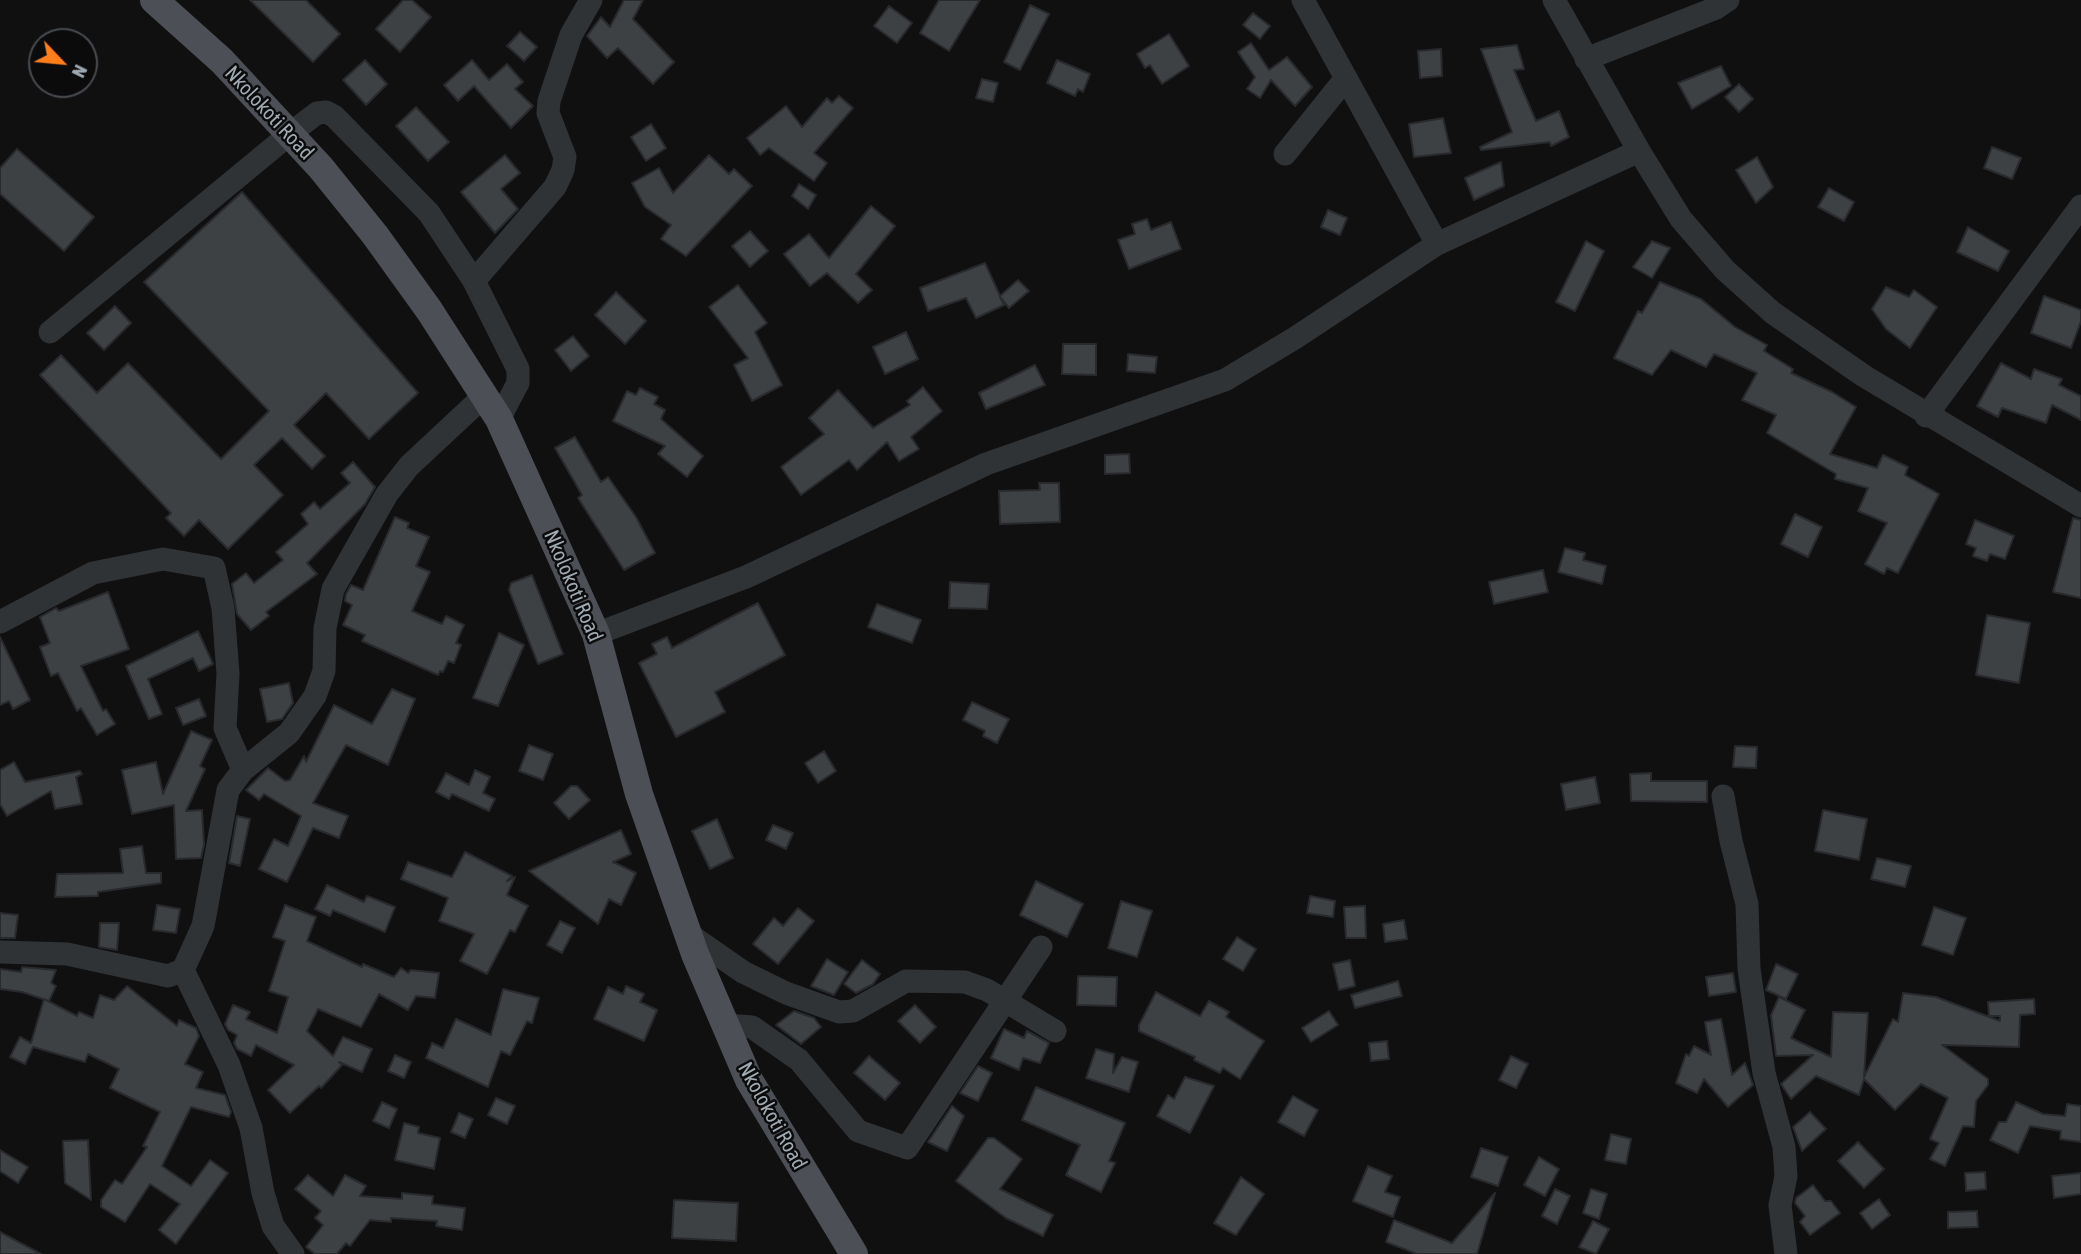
<!DOCTYPE html>
<html>
<head>
<meta charset="utf-8">
<style>
  body { margin:0 }
  #map { position:relative; width:2081px; height:1254px; overflow:hidden; background:#101011; font-family:"Asap Condensed",sans-serif }
  canvas { display:block }
  .north { position:absolute; left:28px; top:28px; width:70px; height:70px; box-sizing:border-box; background:#0b0b0c; border:2px solid #474b4f; border-radius:50%; rotate:116deg; font-size:19px; font-weight:700; line-height:28px; text-align:center; color:#a0aab3 }
  .north::after { content:''; display:block; margin:auto; width:24px; height:32px; background:#ff7e1a; clip-path:polygon(50% 0,100% 100%,50% 72%,0 100%) }
</style>
</head>
<body>
<div id="map">
<canvas width="2081" height="1254"></canvas>
<div class="north">N</div>
</div>
<script>
const context = document.querySelector('canvas').getContext('2d');
context.lineJoin = 'round';
function fill(path, color) { context.fillStyle = color; context.fill(path, 'evenodd'); }
const toPath = rows => new Path2D(rows.map(r => 'M' + r).join(''));
function strokePath(path, color, width, dash) { context.strokeStyle = color; context.lineWidth = width; context.lineCap = dash ? 'butt' : 'round'; context.setLineDash(dash || []); context.stroke(path); }
function drawText(font, color, halo, rows, align = 'center') {
  context.font = font + ' "Asap Condensed",sans-serif'; context.lineWidth = 5; context.setLineDash([]); context.textBaseline = 'middle'; context.strokeStyle = halo; context.fillStyle = color; for (const [text, x, y, turn = 0] of rows) {
    context.save(); context.translate(x, y); context.rotate((+turn || 0) * Math.PI / 180); context.textAlign = isNaN(turn) ? turn : align; if (halo) context.strokeText(text, 0, 0); context.fillText(text, 0, 0); context.restore();
  }
}
const building = toPath([
  [250,0,306,0,340,34,313,62,250,0],
  [403,0,412,0,431,17,400,52,376,29,403,0],
  [624,0,643,0,633,19,674,62,653,84,618,48,607,58,587,36,601,17,610,27,624,0],
  [939,0,980,0,949,51,920,33,939,0],
  [1030,5,1049,14,1020,70,1004,62,1030,5],
  [889,6,912,23,897,43,874,26,889,6],
  [1253,13,1270,26,1260,39,1243,25,1253,13],
  [520,32,537,47,524,61,507,46,520,32],
  [1169,34,1189,66,1162,84,1150,65,1145,68,1137,54,1169,34],
  [1251,43,1269,70,1287,57,1312,87,1295,106,1271,80,1260,98,1247,89,1255,77,1238,52,1251,43],
  [1517,45,1524,69,1514,70,1536,121,1559,111,1569,137,1551,146,1550,142,1481,150,1480,147,1512,132,1481,49,1517,45],
  [1441,49,1442,76,1420,78,1418,51,1441,49],
  [365,60,387,84,366,105,343,80,365,60],
  [472,60,489,80,507,64,523,82,515,89,533,106,511,128,474,86,458,101,444,85,472,60],
  [1057,60,1090,74,1083,92,1078,89,1075,96,1047,83,1057,60],
  [1721,66,1731,86,1692,109,1678,83,1721,66],
  [982,79,998,83,993,102,976,98,982,79],
  [1739,84,1753,99,1739,112,1725,97,1739,84],
  [839,96,853,108,814,153,827,163,814,181,769,148,760,155,747,138,786,106,802,127,827,98,832,103,839,96],
  [416,107,449,142,428,161,396,126,416,107],
  [1443,118,1451,153,1414,157,1409,124,1443,118],
  [651,124,666,148,646,161,631,137,651,124],
  [1992,147,2021,158,2012,179,1984,168,1992,147],
  [17,149,94,217,64,251,0,194,0,168,17,149],
  [505,155,520,173,501,189,518,209,495,233,461,192,505,155],
  [709,155,729,174,734,169,752,186,686,256,661,239,671,225,645,207,632,183,659,168,673,193,709,155],
  [1757,157,1773,187,1756,203,1736,170,1757,157],
  [1501,162,1504,186,1474,200,1465,178,1501,162],
  [799,184,816,195,808,209,792,196,799,184],
  [1829,188,1854,202,1844,221,1818,207,1829,188],
  [242,192,418,393,369,439,326,393,294,425,325,456,312,469,282,438,254,465,283,495,228,549,199,520,184,536,166,518,171,513,40,375,61,355,97,393,128,363,221,459,269,411,144,282,242,192],
  [871,206,895,226,856,274,872,290,858,303,827,273,810,286,784,254,809,234,829,258,871,206],
  [1328,210,1347,218,1340,235,1321,227,1328,210],
  [1147,219,1151,230,1171,222,1181,249,1129,269,1118,240,1135,234,1132,224,1147,219],
  [1968,227,2009,251,1998,271,1957,252,1968,227],
  [750,231,768,251,750,267,732,246,750,231],
  [1586,241,1604,251,1575,311,1556,302,1586,241],
  [1652,241,1670,248,1652,278,1633,267,1652,241],
  [985,263,1000,296,1018,280,1029,291,1009,308,1000,297,1004,305,976,318,966,298,928,311,920,288,985,263],
  [1660,282,1701,299,1735,327,1767,345,1764,351,1793,369,1791,373,1832,392,1856,407,1830,454,1877,468,1883,455,1908,467,1905,475,1939,494,1898,573,1887,568,1884,574,1865,564,1887,523,1858,511,1868,488,1835,479,1836,474,1767,433,1776,415,1742,400,1757,373,1714,354,1706,367,1671,350,1652,375,1614,358,1638,311,1642,313,1660,282],
  [738,285,767,323,755,332,782,385,752,401,734,365,748,358,709,307,738,285],
  [1886,287,1909,297,1914,290,1937,307,1910,348,1886,329,1872,309,1886,287],
  [616,292,646,321,625,344,595,315,616,292],
  [2044,296,2081,310,2081,321,2071,348,2031,333,2044,296],
  [115,306,131,323,104,350,87,333,115,306],
  [906,332,918,359,885,374,873,347,906,332],
  [573,336,589,356,571,371,555,350,573,336],
  [1063,344,1096,344,1096,375,1062,374,1063,344],
  [1128,354,1157,357,1155,373,1127,371,1128,354],
  [2001,363,2031,379,2034,369,2062,379,2059,385,2081,396,2081,420,2052,405,2046,423,2002,408,1998,417,1977,406,2001,363],
  [1035,365,1045,385,986,409,979,393,1035,365],
  [923,387,942,411,911,437,919,449,899,461,887,442,857,470,849,460,801,495,781,467,824,434,809,418,838,390,873,428,910,405,907,401,923,387],
  [640,388,658,397,654,404,665,410,661,419,703,456,687,477,658,454,665,446,613,421,627,391,636,395,640,388],
  [575,437,601,482,608,477,636,517,655,553,624,570,578,498,582,495,555,448,575,437],
  [1129,454,1130,473,1105,474,1105,455,1129,454],
  [353,462,375,487,365,504,307,563,317,574,266,612,269,616,251,630,237,614,232,584,246,573,254,583,283,560,276,552,308,524,301,514,314,502,320,509,350,483,341,473,353,462],
  [1039,483,1059,483,1060,522,1000,524,999,491,1040,490,1039,483],
  [1795,514,1822,527,1808,557,1781,544,1795,514],
  [395,517,409,523,407,528,429,537,416,566,430,572,412,611,442,624,446,616,464,625,456,643,461,645,454,663,448,661,443,672,440,671,438,675,362,641,365,635,343,625,352,605,345,601,346,594,351,585,363,590,395,517],
  [2073,518,2081,520,2081,598,2053,592,2073,518],
  [1975,520,2014,536,2005,559,1990,554,1987,561,1973,556,1976,548,1966,544,1975,520],
  [1565,548,1585,553,1583,560,1606,566,1602,584,1558,572,1565,548],
  [1543,570,1548,592,1494,604,1489,582,1543,570],
  [532,575,563,654,538,664,509,590,511,583,532,575],
  [950,582,989,584,987,609,949,608,950,582],
  [108,592,129,649,81,666,103,711,106,709,115,724,97,735,81,708,77,711,58,673,51,676,40,647,50,643,40,617,56,608,59,611,108,592],
  [758,603,785,655,715,692,725,712,676,737,639,663,657,654,652,644,667,637,672,648,758,603],
  [877,604,921,620,912,643,868,627,877,604],
  [1987,615,2030,623,2019,683,1976,675,1987,615],
  [198,631,213,664,199,671,193,658,148,679,162,714,149,719,126,666,198,631],
  [499,633,524,645,498,706,473,698,499,633],
  [0,637,30,700,13,709,9,701,0,705,0,637],
  [289,683,293,703,282,719,267,722,260,689,289,683],
  [392,689,415,699,388,765,346,745,313,803,348,816,339,838,313,828,287,882,259,869,274,839,288,846,301,816,264,794,259,800,246,790,268,768,285,781,290,780,304,756,306,762,334,705,372,724,392,689],
  [199,699,206,716,183,725,176,708,199,699],
  [972,702,1009,719,997,743,983,736,985,731,963,720,972,702],
  [191,731,212,740,200,766,205,769,186,811,202,810,204,845,201,858,176,859,174,805,132,814,122,770,156,762,163,794,191,731],
  [529,745,553,754,543,780,519,771,529,745],
  [1735,746,1757,747,1756,768,1733,767,1735,746],
  [824,751,836,771,818,783,805,763,824,751],
  [14,762,25,782,80,771,82,774,76,777,82,804,55,809,51,791,7,816,0,804,0,770,14,762],
  [475,770,490,777,483,793,495,799,489,811,452,794,449,799,436,792,446,773,469,785,475,770],
  [1651,773,1651,781,1707,781,1707,802,1631,801,1630,774,1651,773],
  [1595,777,1600,803,1566,810,1561,784,1595,777],
  [571,786,577,786,590,800,569,819,554,803,571,786],
  [1823,810,1867,819,1859,860,1815,851,1823,810],
  [237,816,250,819,240,866,229,863,237,816],
  [717,819,733,858,710,869,692,831,717,819],
  [773,825,793,833,786,849,766,840,773,825],
  [621,830,631,854,613,862,636,873,621,905,609,899,598,924,529,871,621,830],
  [142,846,146,873,161,873,161,883,98,892,98,896,55,897,57,874,123,873,120,849,142,846],
  [465,852,512,876,507,881,515,877,507,895,528,906,515,932,510,930,487,974,460,961,474,934,439,921,448,898,401,879,408,862,452,877,465,852],
  [1877,858,1911,866,1905,887,1871,879,1877,858],
  [1036,881,1083,904,1067,937,1020,915,1036,881],
  [327,885,364,902,367,896,395,907,385,932,333,910,330,916,315,909,327,885],
  [1310,896,1335,901,1333,917,1307,913,1310,896],
  [1121,901,1152,911,1137,957,1108,948,1121,901],
  [157,905,180,909,176,933,153,930,157,905],
  [285,905,316,917,307,941,362,967,363,964,394,977,401,968,408,973,411,970,439,973,435,998,416,996,408,1010,379,994,361,1027,318,1009,307,1031,333,1056,343,1037,372,1049,362,1072,339,1062,342,1065,321,1088,319,1086,290,1113,268,1090,294,1065,256,1045,251,1056,237,1049,234,1043,237,1035,228,1030,225,1024,233,1005,250,1012,246,1019,277,1033,288,997,269,991,285,941,273,937,285,905],
  [1365,906,1366,938,1346,938,1344,907,1365,906],
  [1934,907,1966,918,1953,955,1922,945,1934,907],
  [798,908,814,921,778,964,753,944,774,918,783,926,798,908],
  [0,913,18,915,15,938,0,938,0,913],
  [1404,920,1407,939,1385,942,1383,924,1404,920],
  [560,921,575,928,562,953,547,945,560,921],
  [100,923,119,923,117,950,99,947,100,923],
  [1237,937,1256,949,1243,971,1223,959,1237,937],
  [827,959,848,972,834,995,811,986,827,959],
  [862,960,880,974,873,984,856,993,844,984,862,960],
  [1350,960,1355,986,1339,990,1333,964,1350,960],
  [1776,964,1798,974,1786,999,1766,990,1776,964],
  [22,967,56,970,51,983,56,986,49,1001,22,992,0,989,0,969,21,972,22,967],
  [1733,973,1736,992,1709,996,1706,977,1733,973],
  [1078,976,1117,977,1116,1006,1077,1005,1078,976],
  [1398,981,1402,996,1355,1008,1351,995,1398,981],
  [127,986,177,1026,179,1020,196,1028,199,1036,185,1064,203,1072,196,1088,225,1095,231,1112,229,1117,191,1107,162,1166,191,1186,210,1160,228,1173,176,1244,159,1230,180,1204,150,1184,125,1222,101,1207,101,1200,115,1180,122,1184,147,1147,143,1146,160,1112,110,1088,119,1069,88,1054,85,1062,33,1047,25,1064,10,1057,20,1037,31,1043,44,999,77,1016,79,1012,93,1018,100,995,114,1000,127,986],
  [626,986,644,994,640,1002,657,1010,644,1041,594,1019,608,987,623,994,626,986],
  [503,989,539,998,532,1023,527,1021,510,1055,501,1051,488,1087,426,1058,432,1043,443,1048,456,1019,491,1035,503,989],
  [1156,992,1200,1016,1209,1001,1229,1012,1226,1017,1264,1041,1240,1079,1223,1068,1220,1073,1194,1060,1195,1057,1139,1031,1139,1025,1156,992],
  [1903,993,1936,997,2000,1021,2000,1016,1989,1016,1988,1002,2034,999,2035,1014,2020,1015,2019,1047,1942,1045,1988,1079,1988,1085,1976,1101,1974,1127,1963,1126,1945,1166,1930,1159,1939,1143,1930,1139,1948,1098,1921,1084,1895,1110,1864,1079,1859,1095,1816,1076,1791,1099,1781,1084,1813,1055,1776,1056,1771,1015,1779,997,1805,1010,1791,1038,1831,1057,1833,1012,1868,1013,1864,1077,1893,1019,1898,1022,1903,993],
  [915,1005,936,1027,920,1043,898,1021,915,1005],
  [794,1011,814,1018,821,1027,801,1044,776,1025,794,1011],
  [1329,1011,1338,1025,1311,1042,1302,1028,1329,1011],
  [1721,1019,1732,1075,1745,1063,1753,1085,1728,1107,1704,1079,1697,1093,1676,1083,1686,1054,1689,1056,1694,1046,1711,1055,1705,1022,1721,1019],
  [1004,1029,1024,1038,1027,1031,1049,1043,1040,1063,1023,1058,1019,1070,991,1058,1004,1029],
  [1387,1041,1389,1059,1371,1061,1369,1043,1387,1041],
  [1096,1049,1114,1054,1113,1073,1122,1057,1138,1062,1129,1092,1086,1078,1096,1049],
  [395,1055,411,1062,404,1078,388,1071,395,1055],
  [869,1056,900,1083,885,1100,854,1073,869,1056],
  [1511,1056,1528,1064,1516,1088,1499,1080,1511,1056],
  [978,1066,992,1073,978,1101,960,1093,978,1066],
  [1185,1077,1214,1086,1190,1133,1157,1116,1168,1095,1174,1099,1185,1077],
  [1036,1087,1125,1123,1109,1161,1115,1163,1101,1192,1066,1175,1080,1145,1022,1120,1036,1087],
  [1293,1096,1318,1110,1304,1136,1278,1122,1293,1096],
  [496,1098,515,1106,507,1124,488,1115,496,1098],
  [382,1102,397,1109,389,1128,373,1121,382,1102],
  [2016,1102,2043,1114,2065,1116,2067,1104,2081,1106,2081,1142,2060,1139,2061,1131,2030,1126,2018,1153,1990,1140,1999,1122,2006,1122,2016,1102],
  [952,1106,964,1116,947,1151,928,1142,952,1106],
  [1810,1112,1826,1129,1802,1151,1793,1127,1810,1112],
  [459,1113,473,1119,465,1138,451,1132,459,1113],
  [404,1123,419,1127,418,1133,440,1138,434,1169,395,1160,404,1123],
  [1611,1134,1631,1139,1626,1164,1605,1160,1611,1134],
  [988,1138,994,1138,1022,1159,1000,1189,1053,1215,1043,1236,1006,1218,956,1181,988,1138],
  [88,1140,91,1200,65,1183,63,1141,88,1140],
  [1858,1142,1884,1169,1864,1188,1838,1161,1858,1142],
  [1481,1148,1508,1157,1498,1186,1471,1177,1481,1148],
  [0,1150,28,1167,18,1183,0,1171,0,1150],
  [1539,1157,1559,1169,1545,1196,1524,1185,1539,1157],
  [1368,1166,1392,1176,1385,1192,1400,1197,1393,1217,1353,1201,1368,1166],
  [1985,1172,1986,1189,1966,1191,1965,1173,1985,1172],
  [2081,1173,2081,1194,2054,1198,2052,1176,2081,1173],
  [308,1175,333,1196,345,1175,366,1186,360,1196,402,1199,402,1193,433,1196,432,1204,465,1208,462,1230,436,1226,437,1221,391,1218,391,1222,370,1220,350,1246,346,1243,337,1254,315,1254,306,1247,323,1225,315,1218,321,1211,295,1189,308,1175],
  [1241,1177,1264,1194,1236,1235,1214,1223,1241,1177],
  [1813,1185,1825,1201,1831,1201,1840,1213,1810,1235,1800,1222,1805,1216,1795,1203,1796,1198,1813,1185],
  [1555,1189,1570,1196,1557,1224,1542,1216,1555,1189],
  [1591,1189,1607,1194,1599,1219,1583,1213,1591,1189],
  [1495,1193,1477,1254,1417,1254,1386,1242,1394,1220,1452,1243,1495,1193],
  [1879,1199,1890,1215,1872,1229,1860,1213,1879,1199],
  [674,1200,738,1203,736,1241,672,1238,674,1200],
  [1977,1211,1978,1227,1948,1228,1948,1212,1977,1211],
  [1593,1221,1609,1229,1596,1254,1579,1247,1593,1221],
  [0,1232,41,1254,0,1254,0,1232]
]);
fill(building, '#3e4144');
strokePath(building, '#292a2d', 2);
strokePath(toPath([
  [1303,0,1437,244],
  [1554,0,1639,151,1681,219,1725,270,1773,313,1864,376,2081,506],
  [1586,59,1716,8,1728,0],
  [1285,154,1346,78],
  [474,281,555,187,563,170,565,157,548,113,549,101,571,35,591,0],
  [50,332,291,133,317,113,326,112,334,116,429,213,474,281,518,369,518,383,499,419],
  [1926,416,2081,206],
  [0,622,93,573,163,559,214,568,223,608,228,674,225,728,243,770],
  [596,634,746,577,986,464,1225,380,1295,338,1437,244,1639,151],
  [1723,796,1731,841,1747,904,1749,969,1764,1073,1784,1147,1786,1176,1780,1205,1786,1254],
  [687,933,743,972,786,993,839,1012,853,1011,906,981,965,982,987,990,1055,1031],
  [0,952,67,954,168,976,183,970,203,926,228,790,243,770,289,733,315,696,324,671,325,628,333,589,387,494,409,466,484,396],
  [183,970,229,1065,251,1128,263,1193,273,1226,293,1254],
  [726,1025,752,1027,799,1060,858,1131,907,1148,1041,947]
]), '#303336', 23);
strokePath(toPath([
  [154,0,222,61,321,168,375,235,429,310,499,419,596,634,639,794,695,954,749,1080,854,1254]
]), '#4c5056', 28);
drawText('21px', '#a0aab3', '#0b0b0c', [
  ["Nkolokoti Road",269,113,47],
  ["Nkolokoti Road",573,586,67],
  ["Nkolokoti Road",772,1116,61]
]);
</script>
</body>
</html>
